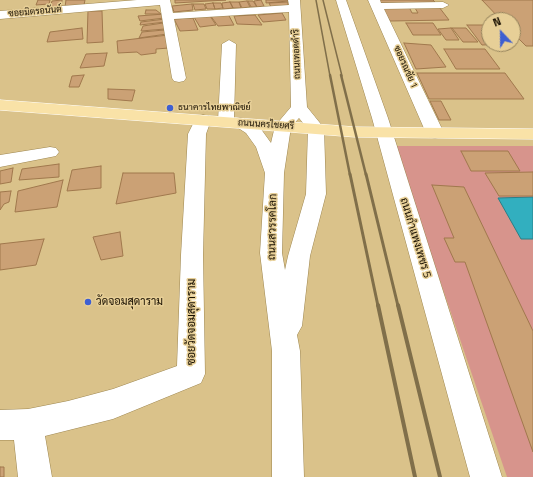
<!DOCTYPE html>
<html>
<head>
<meta charset="utf-8">
<style>
  body { margin:0 }
  #map { position:relative; width:533px; height:477px; overflow:hidden; background:#dac28a; font-family:"Titillium Web",sans-serif }
  canvas { display:block }
  .north { position:absolute; left:481px; top:12px; width:40px; height:40px; box-sizing:border-box; background:#e7cf97; border:1px solid #94825b; border-radius:50%; rotate:338deg; font-size:11px; font-weight:700; line-height:16px; text-align:center; color:#180f00 }
  .north::after { content:''; display:block; margin:auto; width:14px; height:18px; background:#3e5fd1; clip-path:polygon(50% 0,100% 100%,50% 72%,0 100%) }
</style>
</head>
<body>
<div id="map">
<canvas width="533" height="477"></canvas>
<div class="north">N</div>
</div>
<script>
const context = document.querySelector('canvas').getContext('2d');
context.lineJoin = 'round';
function fill(path, color) { context.fillStyle = color; context.fill(path, 'evenodd'); }
const toPath = rows => new Path2D(rows.map(r => 'M' + r).join(''));
function strokePath(path, color, width, dash) { context.strokeStyle = color; context.lineWidth = width; context.lineCap = dash ? 'butt' : 'round'; context.setLineDash(dash || []); context.stroke(path); }
function drawText(font, color, halo, rows, align = 'center') {
  context.font = font + ' "Titillium Web",Sarabun,sans-serif'; context.lineWidth = 3; context.setLineDash([]); context.textBaseline = 'middle'; context.strokeStyle = halo; context.fillStyle = color; for (const [text, x, y, turn = 0] of rows) {
    context.save(); context.translate(x, y); context.rotate((+turn || 0) * Math.PI / 180); context.textAlign = isNaN(turn) ? turn : align; if (halo) context.strokeText(text, 0, 0); context.fillText(text, 0, 0); context.restore();
  }
}
fill(toPath([
  [394,146,533,146,533,477,507,477]
]), '#d7948c');
const water = toPath([
  [533,197,533,239,521,239,498,198,533,197]
]);
fill(water, '#32afbf');
strokePath(water, '#2a7f86', 1);
const building = toPath([
  [38,0,50,0,49,4,36,5,38,0],
  [62,0,61,10,49,11,52,1,62,0],
  [66,0,85,0,84,5,65,7,66,0],
  [175,0,226,0,175,3,175,0],
  [261,0,264,6,257,7,254,1,261,0],
  [266,0,287,0,288,1,266,3,266,0],
  [379,0,433,0,435,2,380,3,379,0],
  [482,0,533,0,533,46,526,46,513,33,513,20,501,20,482,0],
  [247,1,250,7,242,8,239,2,247,1],
  [248,1,253,1,257,7,251,7,248,1],
  [230,2,233,8,223,9,222,3,230,2],
  [230,2,239,2,241,8,233,8,230,2],
  [288,2,288,6,271,7,269,3,288,2],
  [213,3,215,9,207,9,205,4,213,3],
  [213,3,221,3,223,8,215,9,213,3],
  [192,4,193,10,174,12,172,6,192,4],
  [193,4,204,4,206,9,195,10,193,4],
  [409,7,412,13,418,13,415,8,439,7,449,20,390,21,382,8,409,7],
  [146,10,156,10,161,14,145,14,146,10],
  [88,11,102,11,103,42,87,43,88,11],
  [282,13,286,20,263,22,258,15,282,13],
  [164,14,164,18,140,21,138,16,164,14],
  [228,14,234,25,218,26,210,15,228,14],
  [255,15,262,25,237,24,234,16,255,15],
  [210,16,216,25,200,27,194,17,210,16],
  [193,18,198,30,180,31,174,19,193,18],
  [165,19,165,22,140,25,141,22,165,19],
  [163,23,165,29,141,31,143,26,163,23],
  [406,23,433,23,441,35,413,35,406,23],
  [467,25,489,25,489,44,510,44,482,45,467,25],
  [82,28,83,39,47,42,50,32,82,28],
  [451,28,459,40,446,40,438,29,451,28],
  [452,28,466,28,478,42,463,42,452,28],
  [164,30,167,34,139,38,142,32,164,30],
  [168,35,169,48,156,49,156,53,141,55,137,52,118,53,117,41,168,35],
  [404,43,431,45,446,67,416,69,404,43],
  [444,49,485,49,500,69,456,69,444,49],
  [107,53,104,66,80,68,86,54,107,53],
  [417,73,505,73,524,99,429,99,417,73],
  [84,75,79,87,69,87,72,76,84,75],
  [108,89,135,90,132,101,108,99,108,89],
  [430,101,441,101,451,120,439,120,430,101],
  [461,151,508,151,520,171,471,171,461,151],
  [59,164,59,177,19,180,22,169,59,164],
  [101,166,101,188,67,191,72,170,101,166],
  [13,168,11,182,0,184,0,171,13,168],
  [533,172,533,196,499,196,485,173,533,172],
  [123,173,174,173,176,193,116,204,123,173],
  [63,180,57,207,15,212,18,191,63,180],
  [432,185,464,187,533,331,533,452,465,262,455,262,444,238,454,238,432,185],
  [11,191,9,202,4,204,0,210,0,192,11,191],
  [120,232,123,256,101,260,93,237,120,232],
  [44,239,36,265,0,270,0,244,44,239],
  [0,467,4,467,4,477,0,477,0,467]
]);
fill(building, '#cba175');
strokePath(building, '#a0784d', 1);
const minor = toPath([
  [137,0,170,0,173,13,289,5,288,0,300,0,307,107,324,128,326,194,310,256,302,326,297,335,300,351,304,477,272,477,272,351,260,253,265,173,256,147,246,133,232,124,226,126,220,125,218,121,222,44,229,40,236,44,234,119,240,118,246,119,258,125,271,143,275,126,291,107,289,12,174,19,186,78,184,81,179,82,174,81,172,78,160,5,0,19,0,11,137,0],
  [299,118,308,129,306,194,288,256,285,270,282,253,284,173,291,127,299,118],
  [336,0,346,0,388,118,502,477,470,477,372,118,336,0],
  [368,0,380,0,381,3,443,2,449,5,443,8,384,9,444,133,441,137,435,138,429,137,426,133,368,0],
  [203,115,209,116,211,120,206,134,203,255,205,374,201,383,113,419,45,436,52,477,18,477,14,440,0,440,0,410,28,409,68,401,113,389,177,366,181,255,188,134,197,116,203,115],
  [50,147,56,148,59,152,56,156,0,167,0,155,50,147]
]);
const major = toPath([
  [0,100,355,127,533,129,533,139,355,137,0,110,0,100]
]);
strokePath(minor, '#9d8650', 1);
strokePath(major, '#fff', 1);
fill(minor, '#fff');
fill(major, '#f9e2a7');
strokePath(toPath([
  [316,0,330,76],
  [323,0,342,76]
]), '#806f4a', 1.5);
strokePath(toPath([
  [330,75,350,175],
  [341,75,366,175]
]), '#806f4a', 2.5);
strokePath(toPath([
  [350,174,378,306],
  [366,174,398,306]
]), '#806f4a', 3);
strokePath(toPath([
  [378,305,415,477],
  [398,305,440,477]
]), '#806f4a', 4);
for (const [x, y, r, color] of [
  [170,108,4,"#3e5fd1"],
  [88,302,4,"#3e5fd1"]
]) { const dot = new Path2D(); dot.arc(x, y, r, 0, 2 * Math.PI); context.fillStyle = color; context.fill(dot); strokePath(dot, '#e7cf97', 1.5); }
drawText('9px', '#180f00', '#e7cf97', [
  ["ซอยมิตรอนันต์",35,12,-5],
  ["ถนนเทอดดำริ",297,54,-92],
  ["ซอยรณชัย 1",405,67,66],
  ["ถนนนครไชยศรี",266,125,4]
]);
drawText('9px', '#180f00', '#e7cf97', [
  ["ธนาคารไทยพาณิชย์",178,108]
], 'left');
drawText('11px', '#180f00', '#e7cf97', [
  ["ถนนสวรรคโลก",273,227,-89],
  ["ถนนกำแพงเพชร 5",415,238,73],
  ["ซอยวัดจอมสุดาราม",192,322,-90]
]);
drawText('11px', '#180f00', '#e7cf97', [
  ["วัดจอมสุดาราม",96,302]
], 'left');
</script>
</body>
</html>
